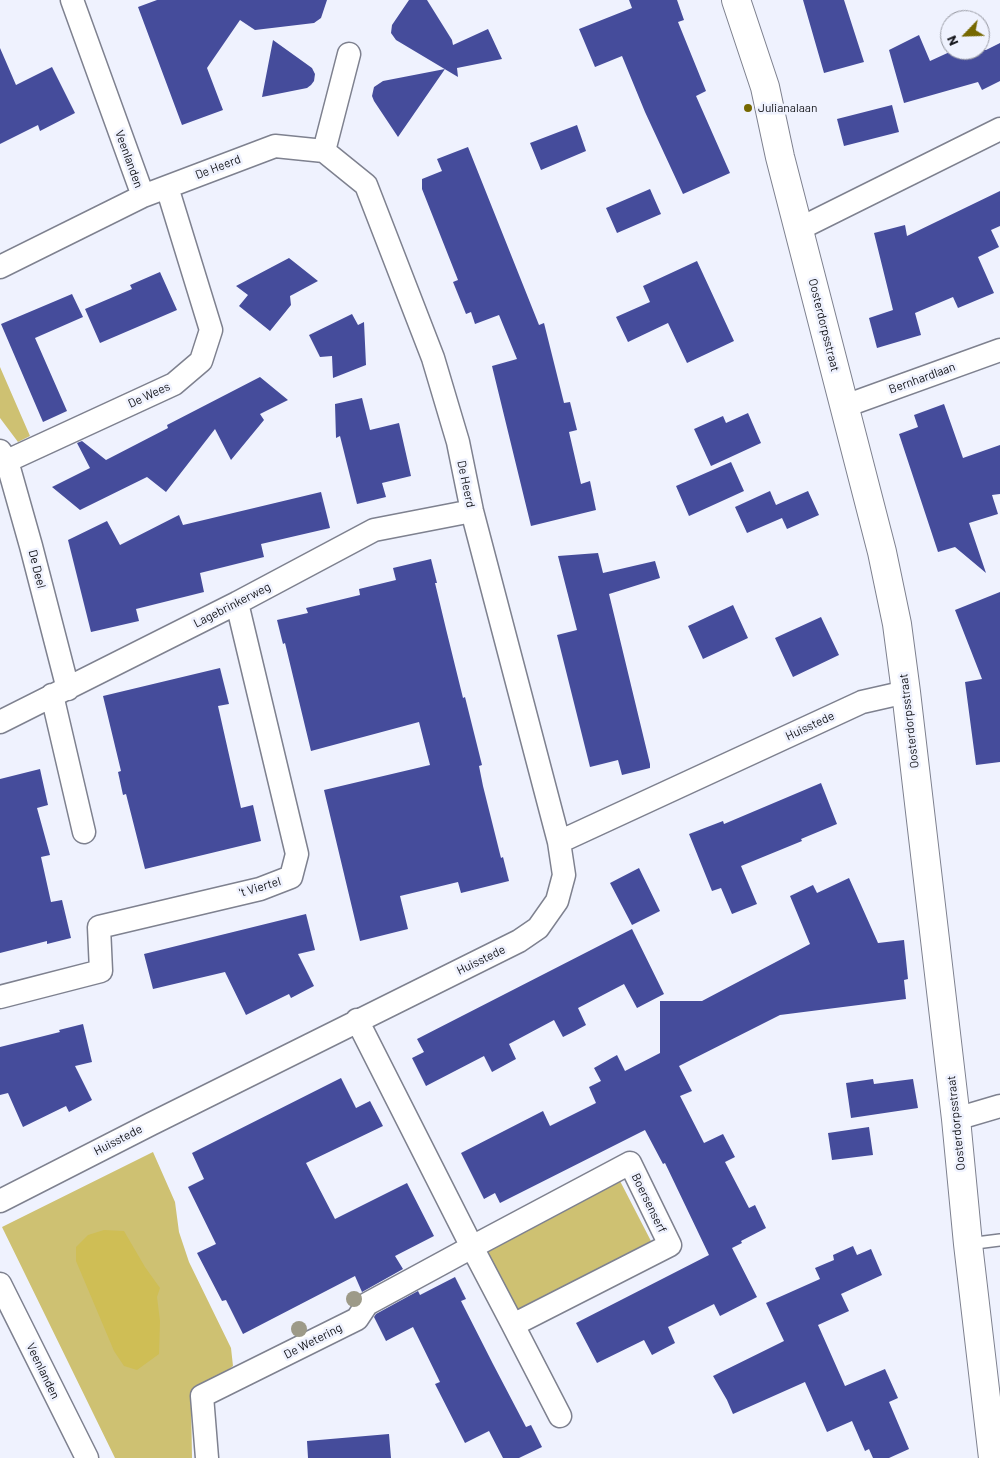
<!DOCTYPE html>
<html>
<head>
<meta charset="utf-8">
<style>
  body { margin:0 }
  #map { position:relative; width:1000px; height:1458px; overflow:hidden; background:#eff2fe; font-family:Barlow,sans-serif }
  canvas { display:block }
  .north { position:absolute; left:940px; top:10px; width:50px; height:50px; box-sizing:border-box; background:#eff2fe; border:1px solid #9799a2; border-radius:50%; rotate:246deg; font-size:14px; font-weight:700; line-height:20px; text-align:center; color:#121318 }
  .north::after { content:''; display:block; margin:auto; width:18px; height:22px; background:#766800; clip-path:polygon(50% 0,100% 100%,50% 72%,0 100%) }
</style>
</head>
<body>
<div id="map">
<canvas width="1000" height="1458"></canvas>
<div class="north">N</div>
</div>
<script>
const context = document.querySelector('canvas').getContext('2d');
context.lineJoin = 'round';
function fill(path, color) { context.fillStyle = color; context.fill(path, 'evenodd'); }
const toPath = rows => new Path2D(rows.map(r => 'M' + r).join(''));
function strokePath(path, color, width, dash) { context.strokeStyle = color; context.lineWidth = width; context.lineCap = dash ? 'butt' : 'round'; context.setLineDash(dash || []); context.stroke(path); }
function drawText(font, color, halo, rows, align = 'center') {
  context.font = font + ' Barlow,sans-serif'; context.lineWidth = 5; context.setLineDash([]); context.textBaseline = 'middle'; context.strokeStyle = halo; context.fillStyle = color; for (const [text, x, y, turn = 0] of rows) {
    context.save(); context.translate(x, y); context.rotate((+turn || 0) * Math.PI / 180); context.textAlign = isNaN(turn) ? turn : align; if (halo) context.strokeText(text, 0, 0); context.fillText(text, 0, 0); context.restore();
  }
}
fill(toPath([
  [0,367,30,436,18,442,0,418],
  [153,1152,175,1202,179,1232,189,1262,231,1348,233,1366,191,1398,192,1458,115,1458,2,1227],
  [620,1181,652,1243,518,1311,487,1250]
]), '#cec172');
fill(toPath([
  [104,1230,124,1231,145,1267,160,1288,157,1297,160,1321,159,1354,137,1370,124,1366,114,1351,76,1261,76,1247,88,1235]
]), '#cfbe55');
fill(toPath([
  [157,0,327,0,321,18,314,23,255,30,240,20,207,68,223,110,182,125,138,7],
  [409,0,427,0,452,40,453,45,488,29,502,59,457,68,458,77,396,40,391,33,392,25],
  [629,0,677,0,684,20,678,22,706,91,696,96,730,173,683,194,645,112,622,56,595,67,579,29,632,8],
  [803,0,844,0,864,62,824,73],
  [919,35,930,61,954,50,986,50,1000,43,1000,81,982,90,978,82,904,103,889,50],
  [273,40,312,68,315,74,314,81,311,85,307,88,262,97],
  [0,48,16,85,52,67,75,113,40,131,38,125,0,144],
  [445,69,398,137,374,101,372,96,374,87,383,81],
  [892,105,899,132,844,146,837,119],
  [577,125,586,151,541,170,530,143],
  [468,147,539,325,544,323,564,403,570,402,577,430,569,432,581,484,590,481,596,510,531,526,492,366,517,359,499,315,475,324,471,312,466,314,453,282,458,280,422,189,422,179,442,171,437,159],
  [650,189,661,214,617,233,606,208],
  [1000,191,1000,226,991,230,999,247,978,257,994,293,958,308,953,297,915,313,921,335,877,348,869,318,893,310,874,233,905,225,907,236],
  [289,258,318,281,290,296,291,305,270,331,239,306,248,295,236,286],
  [697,261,734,341,687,363,668,323,628,342,616,317,650,302,643,286],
  [160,272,177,310,100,343,85,309,132,289,130,285],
  [72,294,83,317,35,338,67,411,43,422,1,324],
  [352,314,358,325,364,322,366,365,333,378,332,356,320,357,309,335],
  [260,377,288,400,260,414,264,420,231,460,215,429,166,492,147,477,80,510,52,487,90,468,77,443,82,441,106,460,168,428,167,425],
  [362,398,370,430,399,423,411,476,382,483,386,497,357,504,340,436,336,438,335,404],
  [944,404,963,458,1000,445,1000,494,992,495,998,514,969,523,986,573,955,547,938,552,899,434,918,427,914,415],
  [748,413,761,443,711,466,694,429,723,416,726,423],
  [731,462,744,491,689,516,676,486],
  [770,491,776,505,808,491,819,515,787,529,782,518,747,533,735,507],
  [321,492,330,528,261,544,264,557,200,573,204,592,136,609,139,621,91,632,68,540,107,521,120,545,179,515,183,525],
  [598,553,603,573,655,561,660,578,609,594,650,764,650,768,622,775,618,760,590,767,557,635,577,630,558,556],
  [431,559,437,583,435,583,446,629,463,698,465,697,482,765,479,766,483,786,501,858,503,857,509,881,461,893,458,882,400,896,408,929,360,941,324,790,430,765,419,722,311,751,285,643,283,644,277,620,308,613,306,608,360,595,359,589,396,580,393,568],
  [1000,592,1000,762,976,765,965,682,982,679,955,610],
  [733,605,748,638,703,659,688,626],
  [821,617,839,655,793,677,775,638],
  [220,668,229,704,218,706,241,808,253,805,261,841,145,869,126,794,123,795,118,772,121,771,103,696],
  [40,769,48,805,37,808,50,855,41,857,51,902,62,900,71,938,47,944,47,941,0,953,0,779],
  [821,783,837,824,801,839,802,841,741,866,757,904,732,914,721,888,712,891,689,834,723,821,724,824],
  [639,868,660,911,632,925,610,883],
  [849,878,878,943,904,940,908,979,904,980,906,999,780,1015,679,1066,692,1091,680,1096,704,1143,723,1134,735,1157,725,1162,749,1208,755,1205,766,1228,741,1241,742,1243,732,1248,757,1297,720,1316,714,1304,668,1327,675,1343,652,1355,644,1340,597,1363,576,1323,709,1255,665,1163,663,1164,645,1130,500,1203,495,1193,484,1199,461,1153,543,1111,550,1126,596,1103,589,1087,601,1081,594,1068,617,1055,625,1071,660,1053,660,1001,702,1001,810,944,790,896,813,885,817,893],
  [306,914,315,950,298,954,314,986,291,998,289,994,246,1015,225,972,153,989,144,954],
  [632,929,664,994,637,1008,624,984,578,1008,586,1025,575,1031,563,1037,554,1020,509,1044,516,1059,492,1072,484,1056,426,1086,412,1058,424,1052,417,1039],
  [83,1024,92,1062,75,1066,92,1100,69,1112,66,1106,23,1127,8,1093,0,1095,0,1047,60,1032,59,1030],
  [341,1078,356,1108,370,1101,383,1126,306,1163,335,1219,407,1183,434,1236,395,1256,403,1269,362,1292,355,1276,243,1334,226,1300,222,1301,197,1253,216,1244,188,1187,204,1179,192,1153],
  [873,1079,874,1084,913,1079,918,1108,851,1118,846,1083],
  [869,1127,873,1155,832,1160,828,1133],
  [853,1246,857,1255,871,1249,882,1275,841,1294,849,1311,818,1325,845,1386,885,1369,898,1398,889,1402,909,1449,889,1458,873,1458,869,1449,865,1451,852,1421,827,1432,805,1382,733,1414,727,1400,713,1376,784,1341,766,1303,820,1279,815,1268,834,1260,833,1255],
  [455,1277,466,1299,461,1301,493,1364,526,1427,531,1425,542,1447,519,1458,503,1458,489,1431,465,1443,435,1384,440,1382,413,1327,386,1341,374,1317,376,1314,418,1291,420,1295],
  [389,1434,391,1458,308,1458,307,1441]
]), '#454c9b');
const service = toPath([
  [968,1244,1000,1240]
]);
const minor = toPath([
  [324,151,349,54],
  [143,196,275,146,324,151,366,185,433,358,458,442,472,511,559,842],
  [799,229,1000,129],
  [0,267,143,196,72,0],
  [845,406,1000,350],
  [0,451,7,461,31,546,68,689],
  [7,461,174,384,201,361,211,330,167,187],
  [52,695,84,832],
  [0,722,237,603,374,530,472,511],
  [0,997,101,971,99,927,260,889,291,877,297,854,237,603],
  [956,1119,1000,1106],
  [0,1201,151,1124,519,941,538,928,557,901,564,875,559,842,862,702,906,692],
  [0,1284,87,1458],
  [513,1325,560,1416],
  [207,1458,202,1396,357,1319,367,1304,472,1247,513,1325,670,1245,630,1163,472,1247,357,1020]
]);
const tertiary = toPath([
  [736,0,765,87,780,157,882,552,897,624,906,692,956,1119,968,1244,993,1458]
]);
strokePath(service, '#7e818f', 14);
strokePath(minor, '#7e818f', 25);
strokePath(tertiary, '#7e818f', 30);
strokePath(service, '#fff', 11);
strokePath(minor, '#fff', 22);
strokePath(tertiary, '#fff', 28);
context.fillStyle = '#9d9a88';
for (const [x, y] of [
  [354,1299],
  [299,1329]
]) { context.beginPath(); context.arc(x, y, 8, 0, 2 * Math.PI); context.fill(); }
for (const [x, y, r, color] of [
  [748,108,5,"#766800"]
]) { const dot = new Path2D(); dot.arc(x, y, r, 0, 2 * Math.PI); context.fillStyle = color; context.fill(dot); strokePath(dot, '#eff2fe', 2); }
drawText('12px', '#121318', '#eff2fe', [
  ["Julianalaan",758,108]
], 'left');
drawText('12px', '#121318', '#eff2fe', [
  ["Veenlanden",129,159,70],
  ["De Heerd",218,167,-21],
  ["Oosterdorpsstraat",824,325,76],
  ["Bernhardlaan",922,378,-20],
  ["De Wees",149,395,-25],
  ["De Heerd",466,484,78],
  ["De Deel",37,569,76],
  ["Lagebrinkerweg",232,605,-27],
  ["Oosterdorpsstraat",909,721,-97],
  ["Huisstede",810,726,-25],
  ["'t Viertel",260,887,-17],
  ["Huisstede",481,960,-26],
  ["Oosterdorpsstraat",956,1123,-96],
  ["Huisstede",118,1140,-27],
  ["Boersenserf",649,1203,64],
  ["De Wetering",313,1341,-27],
  ["Veenlanden",43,1371,64]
]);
</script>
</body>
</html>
